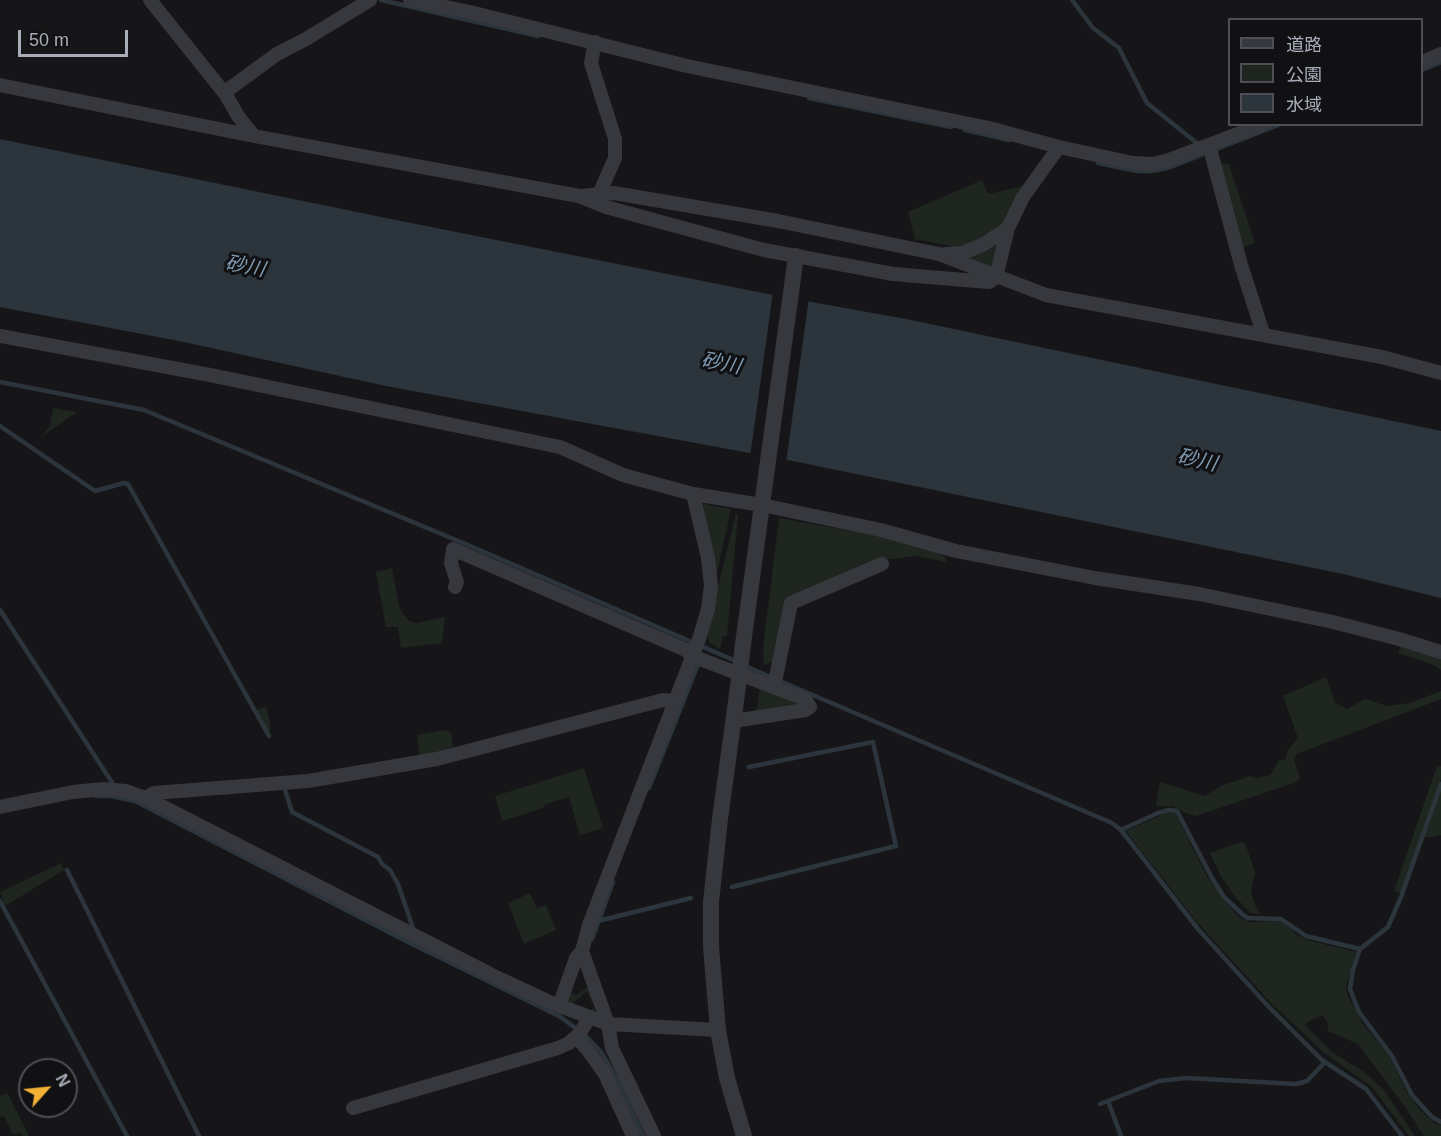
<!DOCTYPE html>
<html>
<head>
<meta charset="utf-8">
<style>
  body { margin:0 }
  #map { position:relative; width:1441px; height:1136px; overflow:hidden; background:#161618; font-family:Helvetica,"Noto Sans JP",sans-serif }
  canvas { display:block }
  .legend { position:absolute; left:1228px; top:18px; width:195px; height:108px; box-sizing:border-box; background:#111113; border:2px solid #4d4f55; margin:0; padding:8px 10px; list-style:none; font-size:18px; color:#a8adb8 }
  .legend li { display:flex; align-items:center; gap:12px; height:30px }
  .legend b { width:30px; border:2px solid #4d4f55 }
  .north { position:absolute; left:18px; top:1058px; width:60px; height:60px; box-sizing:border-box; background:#111113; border:2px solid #4d4f55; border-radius:50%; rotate:63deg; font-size:16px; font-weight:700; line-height:24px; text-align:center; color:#a8adb8 }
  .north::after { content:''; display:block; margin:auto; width:21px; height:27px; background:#f2b134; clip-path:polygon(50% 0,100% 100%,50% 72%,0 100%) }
  .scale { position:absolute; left:18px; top:30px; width:110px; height:27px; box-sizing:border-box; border:3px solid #a8adb8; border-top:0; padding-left:8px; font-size:18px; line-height:21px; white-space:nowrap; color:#a8adb8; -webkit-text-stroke:4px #111113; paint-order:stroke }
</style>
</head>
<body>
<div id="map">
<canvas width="1441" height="1136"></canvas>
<ul class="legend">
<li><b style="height:8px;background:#37383d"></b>道路</li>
<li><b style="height:16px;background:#1e261f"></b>公園</li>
<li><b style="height:16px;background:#2c353c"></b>水域</li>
</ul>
<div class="north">N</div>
<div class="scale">50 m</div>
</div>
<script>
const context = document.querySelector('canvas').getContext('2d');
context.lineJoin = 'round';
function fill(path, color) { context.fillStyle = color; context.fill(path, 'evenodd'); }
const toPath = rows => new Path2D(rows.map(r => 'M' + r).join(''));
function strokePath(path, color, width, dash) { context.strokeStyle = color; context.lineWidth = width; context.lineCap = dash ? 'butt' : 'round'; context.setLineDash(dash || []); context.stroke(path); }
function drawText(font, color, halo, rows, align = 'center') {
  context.font = font + ' Helvetica,"Noto Sans JP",sans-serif'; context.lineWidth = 6; context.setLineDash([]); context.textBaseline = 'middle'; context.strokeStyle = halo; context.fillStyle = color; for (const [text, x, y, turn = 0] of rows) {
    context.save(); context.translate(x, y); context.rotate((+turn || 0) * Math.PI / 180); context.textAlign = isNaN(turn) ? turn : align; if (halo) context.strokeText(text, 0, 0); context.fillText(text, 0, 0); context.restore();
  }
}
fill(toPath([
  [1219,163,1229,164,1255,243,1241,248],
  [982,180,988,194,1028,185,1004,225,992,235,960,248,915,239,908,212],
  [1001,237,992,269,960,257],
  [53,408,77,412,41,437,50,426],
  [704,504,731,509,715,582,702,515],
  [736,514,738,515,727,636,723,636,720,649,710,643,706,634],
  [779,518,896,539,935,550,945,557,946,562,915,556,884,560,790,597,776,660,764,665,763,648],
  [392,568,399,606,403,614,409,621,417,623,445,617,442,643,401,648,398,627,386,627,376,572],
  [1401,645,1441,657,1441,670,1434,665,1398,653],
  [1326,677,1335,702,1347,709,1365,699,1387,706,1410,703,1441,691,1441,699,1297,754,1294,760,1300,777,1299,780,1294,783,1196,816,1185,813,1173,806,1156,806,1160,782,1204,796,1223,785,1250,776,1257,778,1270,775,1279,760,1285,760,1288,750,1298,738,1283,696],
  [760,688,803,704,756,712],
  [266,706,270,723,270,736,256,711],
  [443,730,451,732,453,747,437,755,420,758,417,735],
  [1437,766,1441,766,1441,779,1401,894,1394,891],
  [584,768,603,828,580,835,569,797,546,804,543,808,502,821,495,796],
  [1441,788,1441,835,1424,838],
  [1166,813,1175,813,1208,878,1223,899,1239,917,1249,922,1278,921,1286,924,1297,935,1311,941,1356,952,1346,987,1348,996,1363,1024,1388,1054,1407,1092,1420,1110,1435,1124,1441,1125,1441,1136,1424,1136,1403,1104,1358,1044,1328,1031,1327,1021,1322,1015,1306,1023,1306,1026,1332,1052,1364,1072,1383,1089,1415,1136,1409,1136,1372,1087,1323,1052,1271,1003,1197,922,1126,831],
  [1240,842,1245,843,1255,872,1251,893,1256,907,1261,914,1251,913,1236,898,1221,876,1210,853],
  [61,863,64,870,5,906,0,892],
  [530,893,537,908,546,905,556,930,524,944,508,903],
  [588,987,595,1012,566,1003,572,992,575,996],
  [587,991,594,1007,592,1010,573,1003],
  [7,1093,29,1136,22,1136,20,1132,13,1135,4,1116,0,1117,0,1096]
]), '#1e261f');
fill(toPath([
  [0,139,396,220,773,295,906,319,1441,431,1441,598,1343,574,788,460,386,386,179,341,0,307]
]), '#2c353c');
fill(toPath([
  [773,292,809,298,786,463,750,457]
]), '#161618');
strokePath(toPath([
  [381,0,538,36],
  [1072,0,1093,28,1119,48,1147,103,1198,144],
  [1422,70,1441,62],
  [809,98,951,127],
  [965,130,1009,140],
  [1098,163,1137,171,1152,171,1168,168,1281,124],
  [0,382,144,410,468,545,738,662],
  [0,426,95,491,124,483,128,484,269,736],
  [0,610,113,784],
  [745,666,1112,823,1121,830,1198,929,1267,1005,1322,1060,1366,1089,1402,1136],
  [649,788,699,662],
  [285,790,292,812,378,857,382,864,390,870,398,884,413,928],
  [96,796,111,796,135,801,406,941,559,1016,559,1014],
  [1121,830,1158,813,1169,810,1177,811,1212,878,1224,897,1243,915,1248,918,1281,919,1306,936,1360,949,1388,927,1401,897,1441,784],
  [67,870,199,1136],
  [732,887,896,846,873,742,749,767],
  [0,901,127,1136],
  [598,921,691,898],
  [592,939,613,882],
  [1360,949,1353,970,1350,989,1359,1012,1392,1056,1412,1095,1432,1117,1441,1122],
  [559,1016,585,1035,601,1052,618,1081,643,1136],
  [1108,1101,1121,1136],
  [1100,1104,1159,1081,1186,1078,1296,1084,1307,1081,1325,1062]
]), '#2c353c', 4.5);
strokePath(toPath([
  [150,0,226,95,238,116,254,136],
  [410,0,470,12,687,66,989,128,1059,147,1133,163,1152,164,1166,161,1264,124],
  [595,42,591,63,615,139,615,158,596,201],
  [1422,62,1441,54],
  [0,85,254,136,579,196,606,207,764,250,893,274,989,282,996,277,1008,228],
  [226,95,229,89,277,54,306,39,370,0],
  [1209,145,1241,265,1263,333],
  [581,196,614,193,778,221,939,254,1046,295,1382,357,1441,373],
  [945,254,963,253,984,244,1008,228,1023,197,1059,147],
  [0,336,210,375,560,447,623,475,693,494,762,505,881,530,956,551,1095,578,1199,594,1333,622,1399,639,1441,652],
  [455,587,457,582,451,563,453,549,686,650,692,656,805,699,810,707,806,710,733,721],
  [774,687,791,603,882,564],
  [146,798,154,793,308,781,437,759,663,700,675,701],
  [0,807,73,792,103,789,126,791,146,798,494,976,552,1003,608,1024,718,1030],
  [559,1006,576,958,582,951],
  [576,1037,587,1049,605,1074,633,1136],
  [353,1108,558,1048,569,1043,579,1034,590,1017],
  [654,1136,612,1048,608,1024,582,951,589,925,699,639,708,609,711,586,708,558,693,494]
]), '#37383d', 14);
strokePath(toPath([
  [743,644,796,256],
  [739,679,720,819,711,902,711,947,718,1030,727,1078,744,1136]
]), '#37383d', 16);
strokePath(toPath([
  [739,679,743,644]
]), '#37383d', 16);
drawText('italic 20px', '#7f9bb3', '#111113', [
  ["砂川",245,267,11],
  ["砂川",721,364,11],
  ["砂川",1197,461,12]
]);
</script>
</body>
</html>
